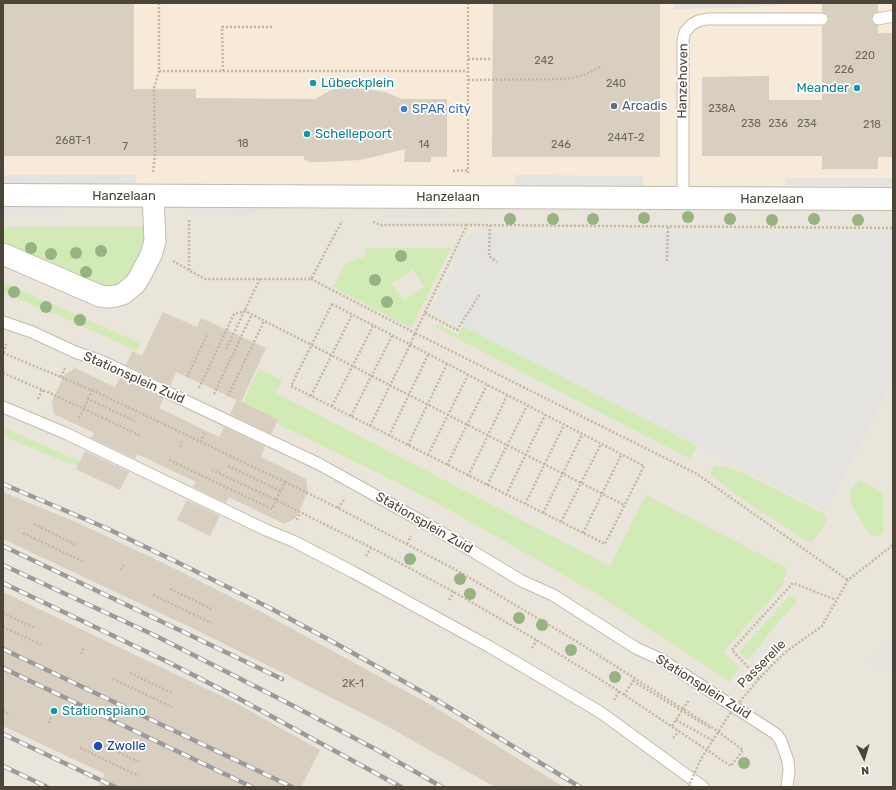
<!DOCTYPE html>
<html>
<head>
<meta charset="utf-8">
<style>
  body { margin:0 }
  #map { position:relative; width:896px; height:790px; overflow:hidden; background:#f6f3ec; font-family:Rubik,sans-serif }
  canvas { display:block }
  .frame { position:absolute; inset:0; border:4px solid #4b4439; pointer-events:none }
  .north { position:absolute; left:844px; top:738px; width:40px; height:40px; -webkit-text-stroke:3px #fff; paint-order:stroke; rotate:175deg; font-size:11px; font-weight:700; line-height:16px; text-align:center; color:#4b4439 }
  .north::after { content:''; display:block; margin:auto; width:14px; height:18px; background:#4b4439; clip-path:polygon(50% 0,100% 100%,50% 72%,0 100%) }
</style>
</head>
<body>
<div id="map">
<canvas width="896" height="790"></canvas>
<div class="frame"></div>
<div class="north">N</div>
</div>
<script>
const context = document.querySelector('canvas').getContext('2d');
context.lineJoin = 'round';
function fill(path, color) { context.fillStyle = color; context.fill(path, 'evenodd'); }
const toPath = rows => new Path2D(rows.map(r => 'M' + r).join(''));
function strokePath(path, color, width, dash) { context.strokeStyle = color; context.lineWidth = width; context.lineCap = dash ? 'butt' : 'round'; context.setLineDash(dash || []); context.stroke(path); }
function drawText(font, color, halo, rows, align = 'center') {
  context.font = font + ' Rubik,sans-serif'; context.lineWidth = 3.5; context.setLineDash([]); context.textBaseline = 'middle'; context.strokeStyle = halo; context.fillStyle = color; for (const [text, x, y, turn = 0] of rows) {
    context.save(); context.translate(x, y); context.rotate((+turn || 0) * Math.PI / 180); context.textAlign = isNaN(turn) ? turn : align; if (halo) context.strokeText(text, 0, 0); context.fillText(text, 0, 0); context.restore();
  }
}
fill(toPath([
  [3,3,893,3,893,787,3,787]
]), '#eae5da');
fill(toPath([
  [3,3,893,3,893,186,3,185]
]), '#f7ead8');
fill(toPath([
  [893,633,893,675,868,663]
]), '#e6e2dd');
fill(toPath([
  [3,227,142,227,144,233,144,244,129,276,120,285,107,288,3,246],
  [364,248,451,248,411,328,333,287,346,263,366,256],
  [412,269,424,286,404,301,392,284],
  [3,282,140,343,137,351,60,316,3,293],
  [437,324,458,335,463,326,697,446,690,459,435,327],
  [259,369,282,380,276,393,610,566,646,495,787,568,782,586,723,652,740,668,729,681,593,592,522,551,433,501,380,474,241,406],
  [3,427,83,463,81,467,62,461,3,436],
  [715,465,718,467,727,467,747,475,824,514,826,517,826,520,823,528,812,542,807,541,748,503,712,476,710,472],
  [859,480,883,492,883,533,878,536,871,535,867,531,854,509,850,497,850,491,853,487],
  [790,595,797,601,774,627,748,660,739,652]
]), '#d2eab5');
fill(toPath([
  [674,3,777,3,777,5,734,8,674,9],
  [3,175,136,175,136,185,3,185],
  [515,175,643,176,643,186,515,186],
  [786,178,893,178,893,186,786,185],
  [3,207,58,207,58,216,3,216],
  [191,208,257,208,257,216,191,216],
  [382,208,442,208,442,217,382,217],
  [473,232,893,233,893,380,825,511,433,310]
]), '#e5e3e0');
fill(toPath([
  [3,3,134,3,134,89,196,89,196,98,315,99,331,90,340,88,359,88,385,92,402,99,447,99,447,157,431,157,431,162,404,162,405,149,378,156,360,160,324,162,309,162,309,161,304,160,304,156,3,156],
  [493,3,660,3,660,157,492,157],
  [822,3,878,3,878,12,873,14,871,21,873,24,878,26,878,33,893,33,893,157,878,157,878,169,822,169,822,156,702,156,702,77,769,76,769,100,822,100,822,26,826,25,829,19,828,15,822,12],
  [163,312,197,327,201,318,266,348,241,402,176,372,170,386,126,365,132,351,142,356],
  [75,368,115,387,120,378,164,398,159,408,219,437,224,427,265,446,261,457,306,479,308,492,296,518,284,524,229,497,226,503,193,487,196,482,137,454,135,459,91,438,94,433,54,414,52,401,64,375],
  [237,400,278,419,271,434,230,414],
  [85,451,129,472,120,490,76,469],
  [3,492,78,523,159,561,265,614,431,705,564,787,495,787,385,725,289,676,190,627,3,539],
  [187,500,220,516,210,536,177,520],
  [3,592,234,702,320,750,301,787,99,787,105,774,3,726]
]), '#d8cfc1');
const service = toPath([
  [878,19,893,16],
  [683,199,683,40,685,32,691,25,698,21,707,19,822,19],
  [3,322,32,332,75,352,101,361,319,464,439,531,522,581,553,595,636,648,662,660,776,734,781,741,788,761,789,771,787,787],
  [3,407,65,433,266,530,293,541,353,572,490,647,600,712,703,787]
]);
const minor = toPath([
  [3,254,100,296,108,297,116,296,123,294,135,284,139,278,151,255,155,241,153,196]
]);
const tertiary = toPath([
  [3,195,893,199]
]);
strokePath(service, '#c2bbae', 13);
strokePath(minor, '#c2bbae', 23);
strokePath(tertiary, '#c2bbae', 24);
strokePath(toPath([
  [159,3,159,71,468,71],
  [468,3,468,173],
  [468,59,492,59],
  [223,71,222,27,274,27],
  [468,80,566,79,584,75,602,66],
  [453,171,468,170],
  [153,172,155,153,154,88,159,71],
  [189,220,189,270],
  [373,222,381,225,467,225],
  [490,225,489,256,497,262],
  [173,261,205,279,311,279,342,221],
  [667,261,668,226],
  [311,279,415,333,467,225,893,228],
  [332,304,644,466,605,544,291,386,332,304],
  [425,313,457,330,480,294],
  [226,349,260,279],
  [3,353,92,390,88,399],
  [4,353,6,344],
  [3,373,52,394,141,436],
  [61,377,65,368],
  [187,377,208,333],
  [199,388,234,314,245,311,624,505],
  [92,390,285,482],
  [214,394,252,314],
  [228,396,264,321],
  [311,396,352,315],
  [38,399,42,390],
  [332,406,373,326],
  [351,416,392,336],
  [79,418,88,399,135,421],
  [370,426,410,345,415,333,697,474,848,580],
  [389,436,428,355],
  [201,442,205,431],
  [408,445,447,364],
  [180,447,182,441],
  [428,455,468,375],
  [169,460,272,509,276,500,285,482,338,508,458,571,576,641,713,728,743,750,731,766,614,688,533,638,454,592,370,547,276,500,212,470],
  [447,465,487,385],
  [228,466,281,491],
  [468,476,507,396],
  [487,485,527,406],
  [506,495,545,415],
  [525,504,564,425],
  [338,508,344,500],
  [543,513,582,435],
  [297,520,300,513],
  [561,522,601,444],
  [34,524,76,545],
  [23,533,82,561],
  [583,533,621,455],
  [407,544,411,536],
  [366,556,371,548],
  [121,570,124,564],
  [170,589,212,609],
  [153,595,212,623],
  [449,600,454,592],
  [3,613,35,628],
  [3,627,42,645],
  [532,648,537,640],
  [81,654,84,648],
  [771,666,787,651,822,626,848,580,893,545],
  [130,673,172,693],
  [113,679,172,707],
  [759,679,732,650,793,583,836,600],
  [633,681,710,728],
  [624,695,635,678],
  [614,700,619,691],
  [3,711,9,714],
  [676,720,712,740],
  [49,723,51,717],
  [672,726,689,700],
  [673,738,679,731],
  [97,742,139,762],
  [80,748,139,776]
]), '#c4b79f', 2.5, [2, 2]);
strokePath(service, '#fff', 11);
strokePath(minor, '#fff', 21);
strokePath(tertiary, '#fff', 22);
const rail = toPath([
  [3,484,106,528,183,565,268,607,335,643,435,699,580,787],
  [3,546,282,679],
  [3,565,154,635,282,700,379,751,442,787],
  [3,583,168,662,236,697,401,787],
  [3,649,292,787],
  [3,668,252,787],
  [3,734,115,787],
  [3,766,47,787]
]);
strokePath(rail, '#9a9a9a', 4.5);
strokePath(rail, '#fff', 3, [9]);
strokePath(toPath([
  [688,787,701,759,729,715,757,681,771,666]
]), '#c4b79f', 2.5, [2, 2]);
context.fillStyle = '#97b381';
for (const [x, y] of [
  [688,217],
  [644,218],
  [510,219],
  [553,219],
  [593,219],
  [730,219],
  [814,219],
  [772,220],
  [858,220],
  [31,248],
  [101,251],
  [76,253],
  [51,254],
  [401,256],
  [86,272],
  [375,280],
  [14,292],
  [387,302],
  [46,307],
  [80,320],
  [410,559],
  [460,579],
  [470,594],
  [519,618],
  [542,625],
  [571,650],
  [615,677],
  [744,763]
]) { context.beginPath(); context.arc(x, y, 6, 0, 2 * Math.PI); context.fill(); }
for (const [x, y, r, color] of [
  [313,83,4,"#0f9aa8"],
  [857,88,4,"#0f9aa8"],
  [614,106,4,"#5c6f8a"],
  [404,109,4,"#3f7fe0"],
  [307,134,4,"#0f9aa8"],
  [54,711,4,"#0f9aa8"],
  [98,746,5,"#1a4fb4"]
]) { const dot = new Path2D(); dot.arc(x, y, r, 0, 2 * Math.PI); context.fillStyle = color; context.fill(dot); strokePath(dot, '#fff', 1.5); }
drawText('11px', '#6e675b', null, [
  ["220",865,56],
  ["242",544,61],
  ["226",844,70],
  ["240",616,84],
  ["238A",722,109],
  ["238",751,124],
  ["236",778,124],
  ["234",807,124],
  ["218",872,125],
  ["244T-2",626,138],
  ["268T-1",73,141],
  ["18",243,144],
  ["14",424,145],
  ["246",561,145],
  ["7",125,147],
  ["2K-1",353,684]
]);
drawText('13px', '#4b4439', '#fff', [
  ["Hanzehoven",683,81,-89],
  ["Hanzelaan",124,196],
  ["Hanzelaan",448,197],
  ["Hanzelaan",772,199],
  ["Stationsplein Zuid",134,378,24],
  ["Stationsplein Zuid",424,523,30],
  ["Passerelle",762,664,-45],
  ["Stationsplein Zuid",703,687,32]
]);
drawText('13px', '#0d838f', '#fff', [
  ["Lübeckplein",321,83],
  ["Meander",849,88,"right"],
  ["Schellepoort",315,134],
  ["Stationspiano",62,711]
], 'left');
drawText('13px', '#4e5e75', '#fff', [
  ["Arcadis",622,106]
], 'left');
drawText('13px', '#366cbe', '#fff', [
  ["SPAR city",412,109]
], 'left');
drawText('13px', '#164399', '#fff', [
  ["Zwolle",107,746]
], 'left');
</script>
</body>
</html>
